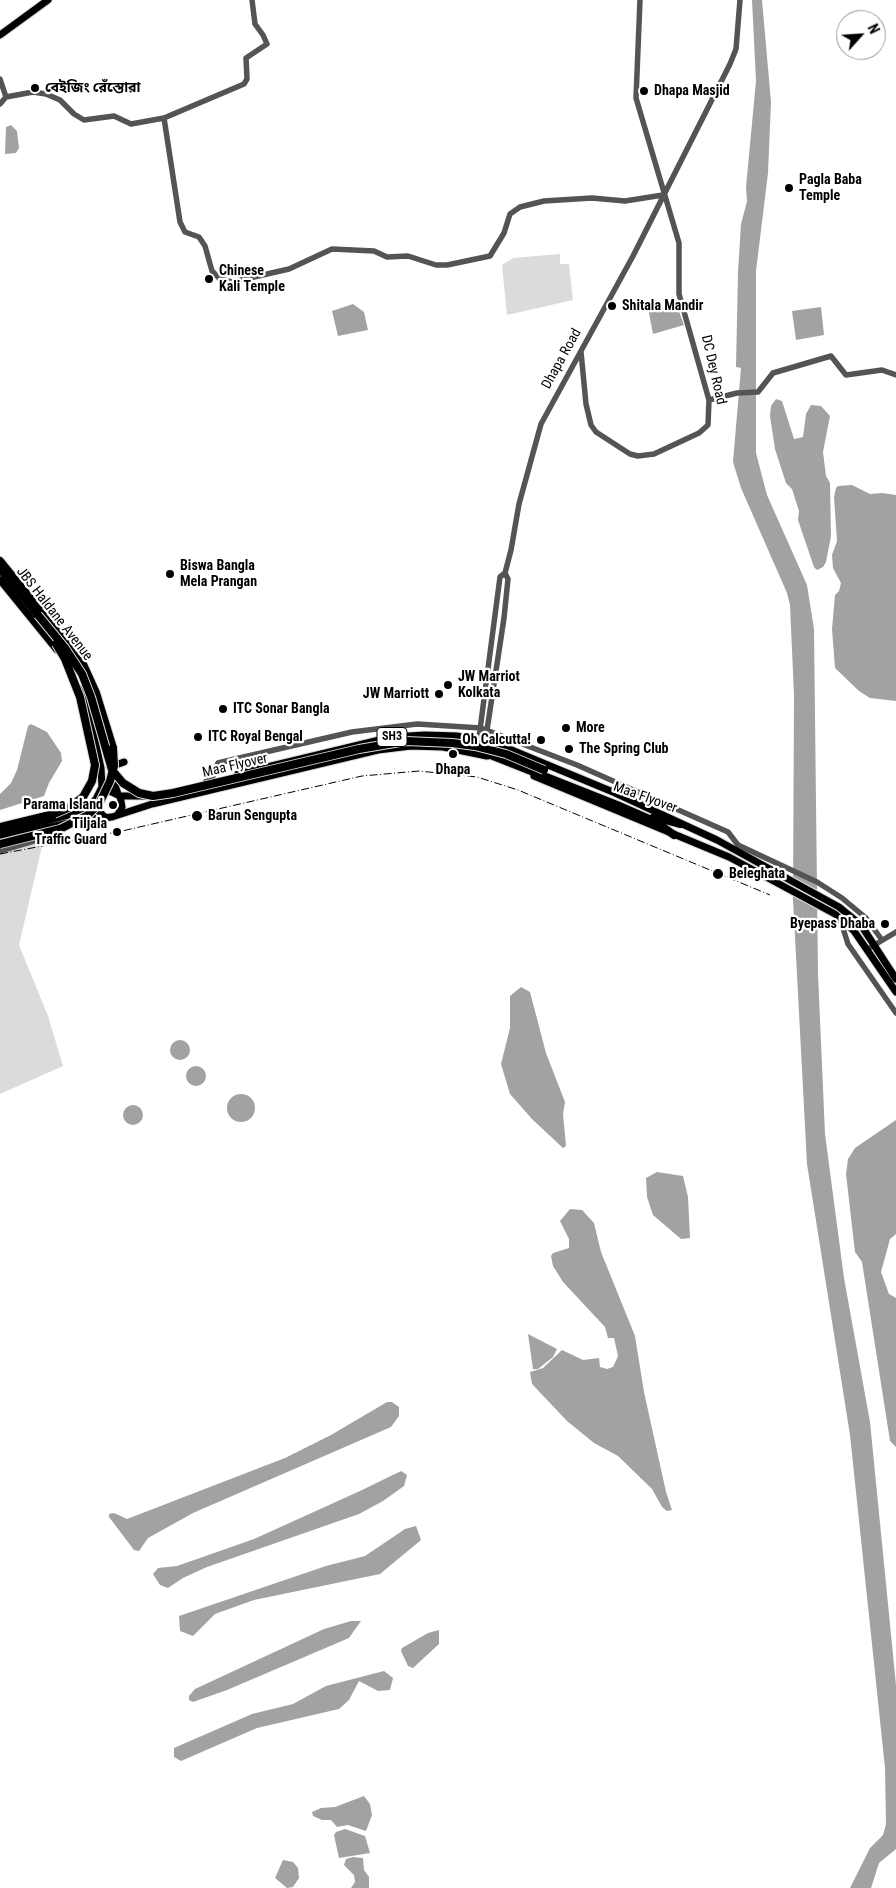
<!DOCTYPE html>
<html>
<head>
<meta charset="utf-8">
<style>
  body { margin:0 }
  #map { position:relative; width:896px; height:1888px; overflow:hidden; background:#fff; font-family:"Roboto Condensed",sans-serif }
  canvas { display:block }
  .north { position:absolute; left:836px; top:10px; width:50px; height:50px; box-sizing:border-box; background:#fff; border:1px solid #999; border-radius:50%; rotate:64deg; font-size:14px; font-weight:700; line-height:20px; text-align:center; color:#000 }
  .north::after { content:''; display:block; margin:auto; width:18px; height:22px; background:#000; clip-path:polygon(50% 0,100% 100%,50% 72%,0 100%) }
</style>
</head>
<body>
<div id="map">
<canvas width="896" height="1888"></canvas>
<div class="north">N</div>
</div>
<script>
const context = document.querySelector('canvas').getContext('2d');
context.lineJoin = 'round';
function fill(path, color) { context.fillStyle = color; context.fill(path, 'evenodd'); }
const toPath = rows => new Path2D(rows.map(r => 'M' + r).join(''));
function strokePath(path, color, width, dash) { context.strokeStyle = color; context.lineWidth = width; context.lineCap = dash ? 'butt' : 'round'; context.setLineDash(dash || []); context.stroke(path); }
function drawText(font, color, halo, rows, align = 'center') {
  context.font = font + ' "Roboto Condensed","Noto Sans Bengali",sans-serif'; context.lineWidth = 4.5; context.setLineDash([]); context.textBaseline = 'middle'; context.strokeStyle = halo; context.fillStyle = color; for (const [text, x, y, turn = 0] of rows) {
    context.save(); context.translate(x, y); context.rotate((+turn || 0) * Math.PI / 180); context.textAlign = isNaN(turn) ? turn : align; if (halo) context.strokeText(text, 0, 0); context.fillText(text, 0, 0); context.restore();
  }
}
fill(toPath([
  [560,254,560,264,569,264,573,300,507,315,502,265,513,258],
  [40,840,43,842,19,945,48,1016,63,1066,0,1094,0,851]
]), '#dbdbdb');
fill(toPath([
  [752,0,762,0,771,102,768,173,756,271,756,453,767,495,807,585,814,629,818,974,825,1134,844,1278,870,1422,896,1685,896,1849,879,1863,871,1888,850,1888,870,1848,883,1835,886,1824,885,1768,850,1435,807,1164,793,899,794,695,790,605,787,593,741,488,733,462,741,368,736,367,738,272,741,224,747,201,746,187,756,81],
  [11,125,17,131,19,148,16,153,5,154,6,127],
  [353,304,364,312,368,330,338,336,332,311],
  [677,306,684,325,653,334,648,308],
  [821,307,824,335,796,340,792,311],
  [776,399,782,401,794,439,803,437,806,414,811,405,821,406,830,416,823,452,826,476,830,483,831,536,826,562,823,567,817,570,814,567,798,520,799,511,792,489,786,483,775,449,770,416,771,406],
  [852,485,870,494,882,493,896,495,896,701,870,698,859,691,835,668,832,629,835,595,839,591,841,583,833,568,832,555,837,541,834,497,836,488,838,486],
  [31,724,47,732,61,753,62,761,49,783,44,796,0,810,0,794,11,783,17,770,28,726],
  [521,987,530,992,546,1053,565,1102,563,1114,566,1146,563,1148,532,1119,510,1094,501,1064,510,1028,510,996],
  '170 1050a10 10 0 1 1 20 0a10 10 0 1 1-20 0Z',
  '186 1076a10 10 0 1 1 20 0a10 10 0 1 1-20 0Z',
  '227 1108a14 14 0 1 1 28 0a14 14 0 1 1-28 0Z',
  '123 1115a10 10 0 1 1 20 0a10 10 0 1 1-20 0Z',
  [896,1120,896,1234,890,1239,881,1272,889,1294,896,1298,896,1447,890,1441,862,1262,855,1252,846,1174,848,1159,855,1148],
  [657,1172,683,1176,688,1197,690,1238,681,1239,653,1215,647,1197,646,1178],
  [570,1209,582,1210,594,1223,601,1252,635,1336,644,1392,666,1492,672,1510,667,1511,662,1507,652,1489,618,1456,594,1443,567,1421,532,1384,530,1372,543,1368,562,1350,583,1360,599,1358,600,1367,607,1369,613,1367,618,1356,614,1338,608,1338,605,1327,563,1282,553,1266,551,1256,553,1253,569,1248,569,1239,560,1221],
  [528,1334,557,1349,553,1357,538,1369,533,1369],
  [387,1402,392,1402,399,1407,399,1416,391,1427,193,1513,148,1538,139,1551,134,1550,109,1517,109,1514,114,1513,127,1519,285,1458,331,1435],
  [401,1471,407,1475,404,1486,383,1501,359,1514,207,1567,183,1578,168,1588,160,1585,153,1574,158,1568,177,1566,254,1539,360,1491],
  [416,1526,421,1540,380,1574,254,1600,215,1614,193,1636,180,1631,179,1616,326,1566,365,1556,405,1529],
  [351,1621,361,1621,349,1638,227,1690,193,1702,189,1700,189,1696,195,1689,324,1629],
  [439,1630,439,1644,413,1668,408,1666,401,1651,402,1648,428,1633],
  [384,1671,393,1678,390,1690,378,1691,359,1681,349,1700,339,1709,257,1728,181,1761,174,1757,174,1748,252,1714,293,1704,326,1686],
  [364,1796,370,1804,372,1815,366,1831,348,1825,337,1827,331,1820,322,1820,313,1816,312,1812,321,1808,335,1807],
  [345,1829,365,1836,370,1853,339,1858,334,1835,336,1832],
  [353,1857,363,1858,364,1870,369,1877,369,1888,351,1888,355,1882,354,1875,344,1865,346,1859],
  [283,1860,293,1862,298,1868,299,1878,293,1887,287,1888,275,1878]
]), '#a2a2a2');
const major = toPath([
  [0,35,48,0],
  [0,580,57,650],
  [80,689,89,714,101,768,102,787,96,799,96,809,105,817],
  [110,767,124,762],
  [111,773,118,794],
  [238,774,392,737,425,735,457,736,502,746,613,792,717,840,839,907,861,925,896,979],
  [534,776,729,857,835,914,854,931,896,992],
  [101,794,110,791,120,796,122,807,118,814],
  [120,796,149,796],
  [81,820,112,817,152,804,378,750,411,746,443,747,487,756],
  [0,833,68,815,87,807,96,799],
  [0,839,68,823]
]);
const highway = toPath([
  [0,561,82,662,96,693,113,748],
  [0,569,38,615],
  [483,752,617,805,656,822,674,835],
  [654,817,680,824],
  [0,827,54,814]
]);
strokePath(major, '#dbdbdb', 9);
strokePath(highway, '#dbdbdb', 10);
strokePath(toPath([
  [0,79,6,97,33,92,46,94,60,100,74,114,84,120,114,116,131,124,164,118,244,84,247,79,246,58,267,44,263,35,255,24,252,0],
  [0,104,6,97],
  [164,118,180,222,185,232,199,237,205,246,212,271,220,279,232,282,289,269,332,249,374,251,387,257,408,256,436,265,447,265,490,256,504,233,510,214,520,207,544,201,592,198,625,201,663,195],
  [581,352,586,404,591,425,596,432,630,454,638,456,654,454,699,433,708,425,709,400,679,294,679,243,636,98,640,0],
  [709,400,737,393,758,392,773,373,831,356,846,375,882,370,896,375],
  [478,745,500,577,505,573,511,550,519,504,541,424,633,256,730,64,736,49,740,0],
  [482,745,487,730,504,618,508,579,505,573],
  [206,781,213,776,218,763,222,762,352,732,417,724,481,728,577,765,728,832,738,845,817,882,842,898,866,918,882,940],
  [0,851,44,838],
  [840,919,848,944,896,1013],
  [871,947,896,932]
]), '#545454', 5.5);
strokePath(major, '#000', 7);
strokePath(highway, '#000', 8);
strokePath(toPath([
  [0,854,122,831,362,776,419,771,477,777,518,790,770,895]
]), '#000', 1, [8, 2.5, 1, 2.5]);
const highwayBridge = toPath([
  [38,615,65,648,82,674,91,697,112,770,123,783,139,793,153,796,173,793,359,749,406,741,452,743,475,746,506,754,544,770],
  [54,814,70,807,83,797,92,781,95,765,80,697,65,659,56,644],
  [0,844,60,829,88,815,100,802,110,781,114,766,113,748]
]);
strokePath(highwayBridge, '#dbdbdb', 10, []);
strokePath(highwayBridge, '#000', 8);
for (const [x, y, r, color] of [
  [35,88,5,"#000"],
  [644,91,5,"#000"],
  [789,188,5,"#000"],
  [209,279,5,"#000"],
  [612,306,5,"#000"],
  [170,574,5,"#000"],
  [448,685,5,"#000"],
  [439,694,5,"#000"],
  [223,709,5,"#000"],
  [566,728,5,"#000"],
  [198,737,5,"#000"],
  [541,740,5,"#000"],
  [569,749,5,"#000"],
  [453,754,5,"#000"],
  [113,805,5,"#000"],
  [197,816,6,"#000"],
  [117,832,5,"#000"],
  [718,874,6,"#000"],
  [885,924,5,"#000"]
]) { const dot = new Path2D(); dot.arc(x, y, r, 0, 2 * Math.PI); context.fillStyle = color; context.fill(dot); strokePath(dot, '#fff', 2); }
for (const [x, y, w] of [
  [392,737,30]
]) { const box = new Path2D(); box.roundRect(x - w / 2, y - 9.5, w, 19, 4); context.fillStyle = '#fff'; context.fill(box); strokePath(box, '#000', 1); }
drawText('bold 12px', '#000', null, [
  ["SH3",392,737]
]);
drawText('bold 14px', '#000', '#fff', [
  ["বেইজিং রেঁস্তোরা",45,88],
  ["Dhapa Masjid",654,91],
  ["Pagla Baba",799,180],
  ["Temple",799,196],
  ["Chinese",219,271],
  ["Kali Temple",219,287],
  ["Shitala Mandir",622,306],
  ["Biswa Bangla",180,566],
  ["Mela Prangan",180,582],
  ["JW Marriot",458,677],
  ["Kolkata",458,693],
  ["JW Marriott",429,694,"right"],
  ["ITC Sonar Bangla",233,709],
  ["More",576,728],
  ["ITC Royal Bengal",208,737],
  ["Oh Calcutta!",531,740,"right"],
  ["The Spring Club",579,749],
  ["Dhapa",453,770,"center"],
  ["Parama Island",103,805,"right"],
  ["Barun Sengupta",208,816],
  ["Tiljala",107,824,"right"],
  ["Traffic Guard",107,840,"right"],
  ["Beleghata",729,874],
  ["Byepass Dhaba",875,924,"right"]
], 'left');
drawText('14px', '#000', '#fff', [
  ["Dhapa Road",562,359,-61],
  ["DC Dey Road",713,370,77],
  ["JBS Haldane Avenue",54,614,52],
  ["Maa Flyover",235,766,-13],
  ["Maa Flyover",645,798,20]
]);
</script>
</body>
</html>
